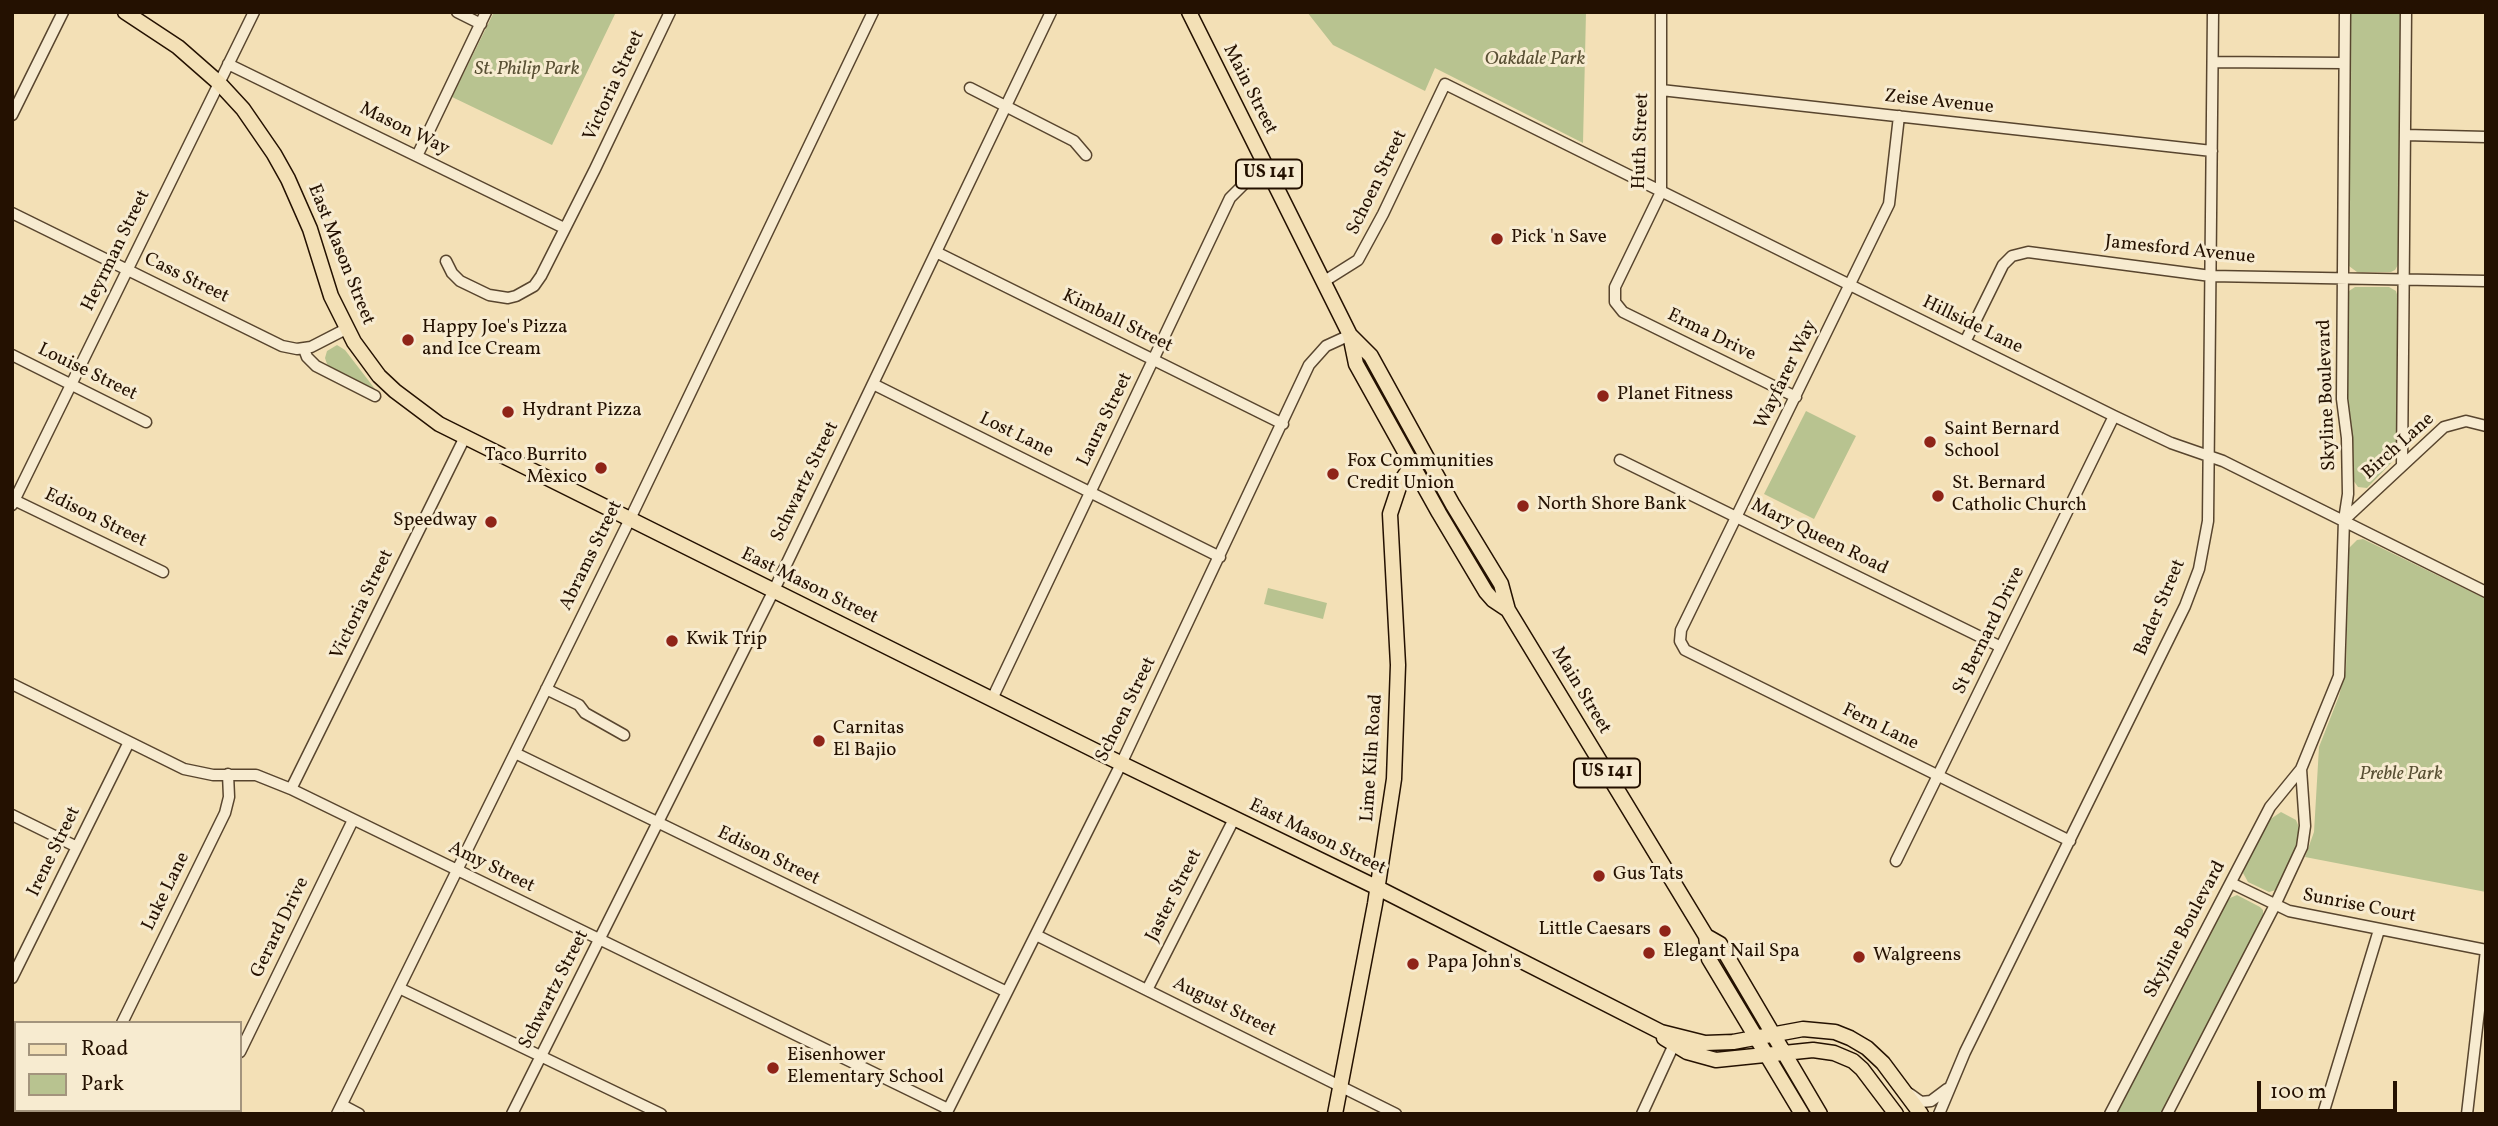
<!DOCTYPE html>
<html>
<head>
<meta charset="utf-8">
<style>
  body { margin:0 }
  #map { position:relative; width:2498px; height:1126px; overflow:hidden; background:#f3e0b6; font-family:Vollkorn,serif }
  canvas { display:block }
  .frame { position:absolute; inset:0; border:14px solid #241101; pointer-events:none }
  .legend { position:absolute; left:14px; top:1021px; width:228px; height:91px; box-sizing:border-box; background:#f7ebd0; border:2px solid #a3947d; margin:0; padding:9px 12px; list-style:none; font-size:21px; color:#241101 }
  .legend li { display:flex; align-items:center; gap:14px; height:35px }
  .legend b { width:35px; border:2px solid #a3947d }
  .scale { position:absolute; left:2257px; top:1081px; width:140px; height:32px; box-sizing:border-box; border:4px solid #241101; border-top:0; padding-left:9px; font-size:21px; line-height:24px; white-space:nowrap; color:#241101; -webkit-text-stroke:5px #f7ebd0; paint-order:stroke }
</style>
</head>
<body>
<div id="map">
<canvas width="2498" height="1126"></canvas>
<div class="frame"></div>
<ul class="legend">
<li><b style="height:9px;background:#f3e0b6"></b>Road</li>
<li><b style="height:19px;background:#b8c390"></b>Park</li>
</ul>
<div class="scale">100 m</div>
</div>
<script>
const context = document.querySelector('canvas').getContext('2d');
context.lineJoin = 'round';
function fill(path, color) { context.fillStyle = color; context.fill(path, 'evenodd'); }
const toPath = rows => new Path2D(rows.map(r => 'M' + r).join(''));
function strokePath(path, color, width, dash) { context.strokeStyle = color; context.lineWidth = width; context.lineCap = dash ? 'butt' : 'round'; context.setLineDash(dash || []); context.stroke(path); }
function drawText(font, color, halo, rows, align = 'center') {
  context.font = font + ' Vollkorn,serif'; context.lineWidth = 6; context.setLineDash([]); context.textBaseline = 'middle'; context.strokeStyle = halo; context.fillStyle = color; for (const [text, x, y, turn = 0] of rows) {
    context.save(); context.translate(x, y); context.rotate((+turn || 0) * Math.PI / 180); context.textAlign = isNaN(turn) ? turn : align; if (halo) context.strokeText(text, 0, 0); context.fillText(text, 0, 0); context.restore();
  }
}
fill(toPath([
  [494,12,616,12,552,145,452,97],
  [1307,12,1586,12,1583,143,1435,68,1425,91,1333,45],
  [2350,12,2401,12,2399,263,2395,270,2391,272,2357,272,2349,266,2348,262],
  [2355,287,2389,287,2396,291,2398,298,2396,458,2367,488,2358,487,2353,480,2352,434,2347,394,2348,300,2349,291],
  [337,345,345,350,375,389,331,368,327,364,325,358,327,351],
  [1806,411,1856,436,1814,519,1764,494],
  [2363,539,2486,599,2486,892,2305,857,2314,832,2319,747,2339,696,2346,669,2349,548,2357,540],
  [1268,588,1327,603,1323,619,1264,604],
  [2281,812,2296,820,2300,830,2300,842,2276,890,2269,892,2248,882,2243,873,2247,859,2269,820],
  [2237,895,2260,907,2263,910,2263,918,2161,1114,2116,1114,2220,913,2230,898]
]), '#b8c390');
const minor = toPath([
  [457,12,481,24],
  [1661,12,1661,192,1615,287,1615,302,1623,312,1796,397],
  [2213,62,2344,63],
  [228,64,564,228],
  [970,88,1074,141,1086,155],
  [1661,90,2212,151],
  [12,115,63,12],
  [1899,116,1889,204,1681,630,1680,641,1685,650,2070,841],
  [2405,135,2486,137],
  [417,156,486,12],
  [12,213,282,346,297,349,311,347,346,329],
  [936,252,1283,424],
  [446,261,452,273,460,281,489,295,508,298,516,296,534,286,541,276,595,169,670,12],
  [1323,282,1358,260,1383,214,1445,84,2114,416,2171,443,2223,461,2486,592],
  [1965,342,2003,265,2012,256,2028,252,2211,276,2486,281],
  [304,349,307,357,316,366,375,396],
  [12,355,146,422],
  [873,384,1220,557],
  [1620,460,2001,647],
  [2402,466,2406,12],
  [12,499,163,572],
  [12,505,254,12],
  [2344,520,2444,427,2466,421,2486,426],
  [12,684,184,769,213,775,256,775,291,789,948,1109],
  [546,689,579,705,585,713,624,735],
  [992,699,1230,198,1247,181,1268,171],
  [515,753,1007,992],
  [291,789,465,437],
  [12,815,77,847],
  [1896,861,2114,416],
  [2231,883,2289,911,2486,950],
  [1036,935,1396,1114],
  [12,978,129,742],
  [399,988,661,1114],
  [1147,990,1234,819],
  [122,1023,225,813,229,797,228,774],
  [240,1052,353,820],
  [1910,1094,1921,1102,1931,1101,1947,1089],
  [342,1105,359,1114],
  [337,1114,630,519,873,12],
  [512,1114,774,590,1051,12],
  [946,1114,1121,764,1309,365,1326,346,1350,335],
  [1642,1114,1676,1040],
  [1939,1114,1965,1052,2185,606,2199,569,2208,521,2213,12],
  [2110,1114,2270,807,2301,769,2339,676,2344,520,2348,494,2347,438,2342,399,2345,12],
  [2167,1114,2275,905,2302,847,2305,826,2301,769],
  [2323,1114,2379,930],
  [2467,1114,2486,950]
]);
const major = toPath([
  [125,12,178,47,219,83,243,109,274,154,288,179,310,229,331,296,354,342,379,376,395,391,439,424,1110,758,1378,888,1661,1032,1705,1043,1733,1042,1803,1029,1835,1032,1850,1038,1867,1048,1883,1063,1921,1114],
  [1189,12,1350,335,1356,364,1439,513,1486,592,1493,600,1508,610],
  [1350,335,1371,356,1453,505,1501,584,1508,610,1706,936,1709,959,1802,1114],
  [1706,936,1720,944,1820,1114],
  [1664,1038,1687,1052,1716,1060,1813,1050,1834,1053,1853,1061,1862,1069,1896,1114],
  [1335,1114,1375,904,1394,779,1398,665,1390,514,1401,481,1412,465,1416,462]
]);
strokePath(minor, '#58452e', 13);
strokePath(major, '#241101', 17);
strokePath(minor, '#f7ebd0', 10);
strokePath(major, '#f3e0b6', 14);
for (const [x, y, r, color] of [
  [1497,239,7,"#8f2418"],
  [408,340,7,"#8f2418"],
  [1603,396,7,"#8f2418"],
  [508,412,7,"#8f2418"],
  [1930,442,7,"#8f2418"],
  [601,468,7,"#8f2418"],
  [1333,474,7,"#8f2418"],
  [1938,496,7,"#8f2418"],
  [1523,506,7,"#8f2418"],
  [491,522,7,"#8f2418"],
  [672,641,7,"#8f2418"],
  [819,741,7,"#8f2418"],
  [1599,876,7,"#8f2418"],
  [1665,931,7,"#8f2418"],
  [1649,953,7,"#8f2418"],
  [1859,957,7,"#8f2418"],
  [1413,964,7,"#8f2418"],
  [773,1068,7,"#8f2418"]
]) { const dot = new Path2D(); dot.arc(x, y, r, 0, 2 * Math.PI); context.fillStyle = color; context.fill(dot); strokePath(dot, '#f7ebd0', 2.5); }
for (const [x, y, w] of [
  [1269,174,66],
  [1607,773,66]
]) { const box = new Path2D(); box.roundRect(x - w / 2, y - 14.5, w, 29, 5); context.fillStyle = '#f7ebd0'; context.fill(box); strokePath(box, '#241101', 2); }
drawText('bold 18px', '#241101', null, [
  ["US 141",1269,174],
  ["US 141",1607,773]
]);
drawText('italic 19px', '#584f33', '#f7ebd0', [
  ["Oakdale Park",1535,61],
  ["St. Philip Park",527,71],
  ["Preble Park",2401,776]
]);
drawText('19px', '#241101', '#f7ebd0', [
  ["Victoria Street",615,86,-65],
  ["Main Street",1249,90,63],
  ["Zeise Avenue",1939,103,6],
  ["Mason Way",404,130,26],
  ["Huth Street",1642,141,-88],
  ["Schoen Street",1378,183,-64],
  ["Heyrman Street",117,251,-64],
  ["Jamesford Avenue",2180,251,6],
  ["East Mason Street",340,255,68],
  ["Cass Street",186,279,26],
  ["Kimball Street",1117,322,26],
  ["Hillside Lane",1972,326,26],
  ["Erma Drive",1711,336,26],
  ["Louise Street",87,373,26],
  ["Wayfarer Way",1787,375,-64],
  ["Skyline Boulevard",2328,395,-92],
  ["Laura Street",1106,420,-64],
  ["Lost Lane",1016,436,26],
  ["Birch Lane",2399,447,-42],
  ["Schwartz Street",806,482,-64],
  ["Edison Street",95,519,26],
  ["Mary Queen Road",1819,538,26],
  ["Abrams Street",592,556,-64],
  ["East Mason Street",809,587,26],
  ["Victoria Street",363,605,-64],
  ["Bader Street",2161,608,-67],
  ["St Bernard Drive",1990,631,-64],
  ["Main Street",1580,691,59],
  ["Schoen Street",1127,710,-64],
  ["Fern Lane",1880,728,26],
  ["Lime Kiln Road",1373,758,-86],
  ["East Mason Street",1317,838,26],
  ["Irene Street",55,852,-64],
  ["Edison Street",768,857,26],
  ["Amy Street",491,868,26],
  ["Luke Lane",167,892,-64],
  ["Jaster Street",1175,896,-63],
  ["Sunrise Court",2359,907,11],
  ["Gerard Drive",281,928,-64],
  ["Skyline Boulevard",2186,930,-62],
  ["Schwartz Street",555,990,-63],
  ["August Street",1224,1008,26]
]);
drawText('19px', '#241101', '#f7ebd0', [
  ["Pick 'n Save",1511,239],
  ["Happy Joe's Pizza",422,329],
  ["and Ice Cream",422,351],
  ["Planet Fitness",1617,396],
  ["Hydrant Pizza",522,412],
  ["Saint Bernard",1944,431],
  ["School",1944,453],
  ["Taco Burrito",587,457,"right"],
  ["Mexico",587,479,"right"],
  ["Fox Communities",1347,463],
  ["Credit Union",1347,485],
  ["St. Bernard",1952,485],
  ["Catholic Church",1952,507],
  ["North Shore Bank",1537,506],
  ["Speedway",477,522,"right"],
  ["Kwik Trip",686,641],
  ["Carnitas",833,730],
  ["El Bajio",833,752],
  ["Gus Tats",1613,876],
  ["Little Caesars",1651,931,"right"],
  ["Elegant Nail Spa",1663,953],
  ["Walgreens",1873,957],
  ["Papa John's",1427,964],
  ["Eisenhower",787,1057],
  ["Elementary School",787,1079]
], 'left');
</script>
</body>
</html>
